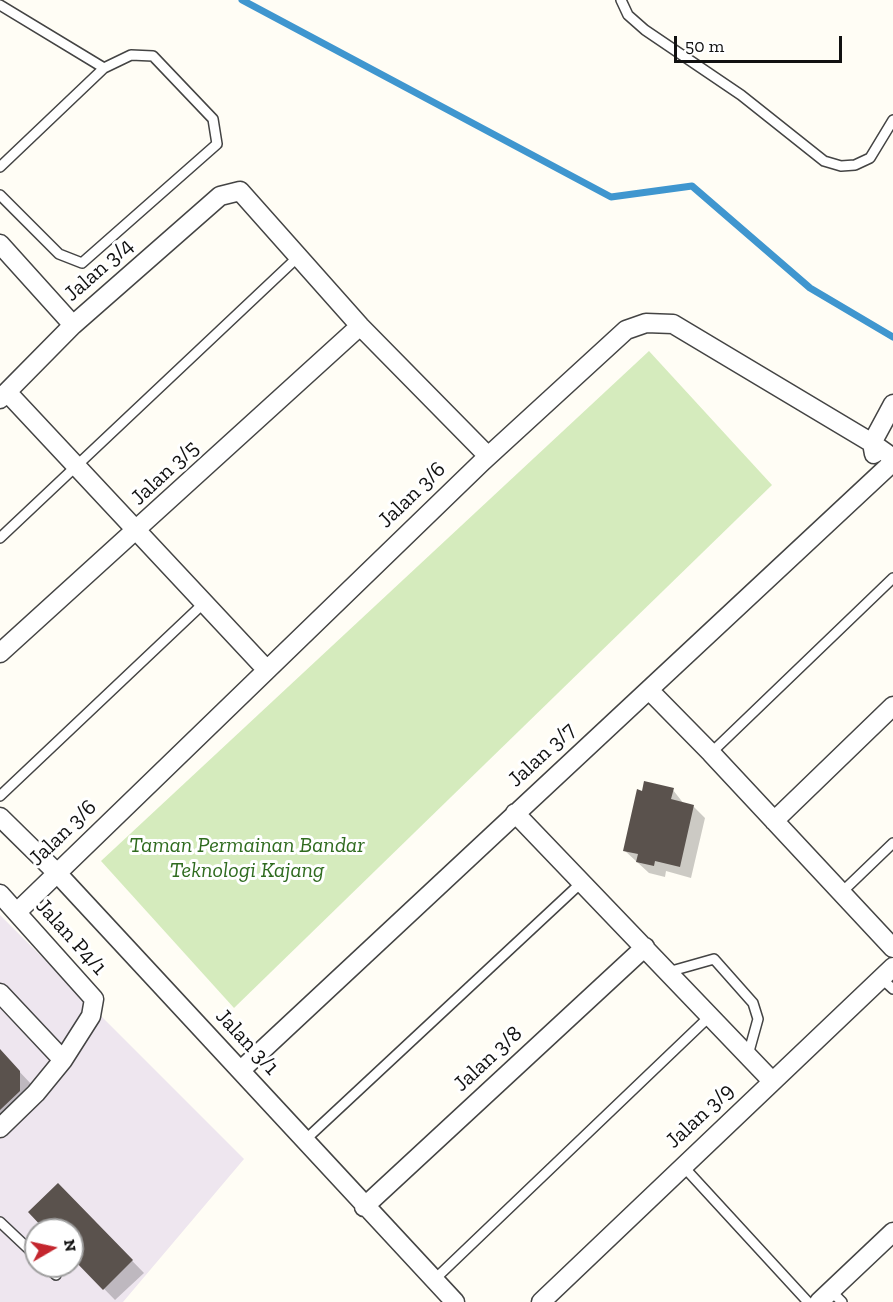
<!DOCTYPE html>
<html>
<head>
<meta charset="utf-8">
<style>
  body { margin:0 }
  #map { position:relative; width:893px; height:1302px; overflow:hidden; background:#fffdf5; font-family:"Zilla Slab",serif }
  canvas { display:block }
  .north { position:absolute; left:24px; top:1218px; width:60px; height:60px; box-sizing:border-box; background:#fff; border:2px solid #a0a0a0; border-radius:50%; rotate:81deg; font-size:16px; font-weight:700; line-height:24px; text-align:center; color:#111 }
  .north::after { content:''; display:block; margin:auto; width:21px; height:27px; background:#c4262e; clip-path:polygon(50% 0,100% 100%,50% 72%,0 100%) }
  .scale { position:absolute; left:674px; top:36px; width:168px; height:27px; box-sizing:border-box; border:3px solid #111; border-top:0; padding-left:8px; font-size:18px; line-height:21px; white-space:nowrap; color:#111; -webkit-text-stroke:4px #fff; paint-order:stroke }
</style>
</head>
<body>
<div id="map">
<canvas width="893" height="1302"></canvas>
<div class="north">N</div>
<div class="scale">50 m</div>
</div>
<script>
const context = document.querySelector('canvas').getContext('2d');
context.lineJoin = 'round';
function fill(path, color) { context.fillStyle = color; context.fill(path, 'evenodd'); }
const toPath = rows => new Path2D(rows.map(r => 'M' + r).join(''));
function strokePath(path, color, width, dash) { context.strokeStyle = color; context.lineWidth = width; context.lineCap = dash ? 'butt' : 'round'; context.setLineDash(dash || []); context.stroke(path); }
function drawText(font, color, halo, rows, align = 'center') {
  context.font = font + ' "Zilla Slab",serif'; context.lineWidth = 6; context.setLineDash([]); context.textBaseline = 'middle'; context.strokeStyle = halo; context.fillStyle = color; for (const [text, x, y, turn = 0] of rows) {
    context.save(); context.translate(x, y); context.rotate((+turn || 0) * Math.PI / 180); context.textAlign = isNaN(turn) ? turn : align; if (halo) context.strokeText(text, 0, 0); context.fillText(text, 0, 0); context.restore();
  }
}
fill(toPath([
  [0,915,244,1159,123,1302,0,1302],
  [36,1230,72,1230,72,1266,36,1266]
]), '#eee6ef');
fill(toPath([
  [649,351,772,485,234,1008,101,861]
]), '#d5ebbd');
fill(toPath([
  [673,790,684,804,693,806,705,818,691,878,666,871,665,877,649,873,624,850],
  [0,1051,32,1085,0,1133],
  [58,1185,144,1273,115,1300,72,1256,72,1230,47,1230]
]), '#0003');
strokePath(toPath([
  [242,0,611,197,692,186,810,288,893,337]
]), '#3f96cf', 7);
fill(toPath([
  [644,781,674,788,671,799,694,805,680,867,655,861,654,866,636,862,638,854,623,851,637,789,642,791],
  [0,1049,20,1071,20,1091,0,1110],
  [58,1183,133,1260,103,1290,72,1258,72,1230,45,1230,28,1212]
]), '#5a524d');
const lane = toPath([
  [621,0,628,15,645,30,741,95,824,161,841,166,855,165,870,158,893,120],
  [0,5,104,68],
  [0,167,104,68,131,55,153,56,213,119,217,144,82,263,59,254,0,195],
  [0,538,299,256],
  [711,753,893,578],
  [0,796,205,602],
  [841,893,893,843],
  [668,972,714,959,753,1003,758,1019,748,1055],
  [881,978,893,989],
  [304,1141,582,882],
  [682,1165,808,1302],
  [0,1222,36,1256],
  [46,1266,56,1275],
  [434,1280,710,1016],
  [831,1291,842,1302]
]);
const street = toPath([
  [0,244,73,325],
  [7,392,266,669],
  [0,399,73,325,220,196,240,191,360,326,488,456],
  [874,454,872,443,893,404],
  [0,653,360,326],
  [649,690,711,753,893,948],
  [515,813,772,1081],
  [0,817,57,873,455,1302],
  [774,821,893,706],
  [0,894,94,999,91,1016,63,1060,36,1093,0,1128],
  [17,912,483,461,626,330,646,323,673,324,872,443,893,458],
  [0,993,63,1060],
  [241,1070,893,462],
  [364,1207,645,947],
  [541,1302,893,967],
  [819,1302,893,1232]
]);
strokePath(lane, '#444', 12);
strokePath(street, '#444', 21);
strokePath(lane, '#fff', 9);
strokePath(street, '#fff', 18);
drawText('22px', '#111', '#fff', [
  ["Jalan 3/4",99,270,-41],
  ["Jalan 3/5",165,473,-43],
  ["Jalan 3/6",412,495,-44],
  ["Jalan 3/7",542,755,-43],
  ["Jalan 3/6",63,833,-44],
  ["Jalan P4/1",71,937,48],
  ["Jalan 3/1",247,1042,47],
  ["Jalan 3/8",488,1059,-43],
  ["Jalan 3/9",700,1116,-43]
]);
drawText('italic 22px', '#2f6b1f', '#fff', [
  ["Taman Permainan Bandar",247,846],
  ["Teknologi Kajang",247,871]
]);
</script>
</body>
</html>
